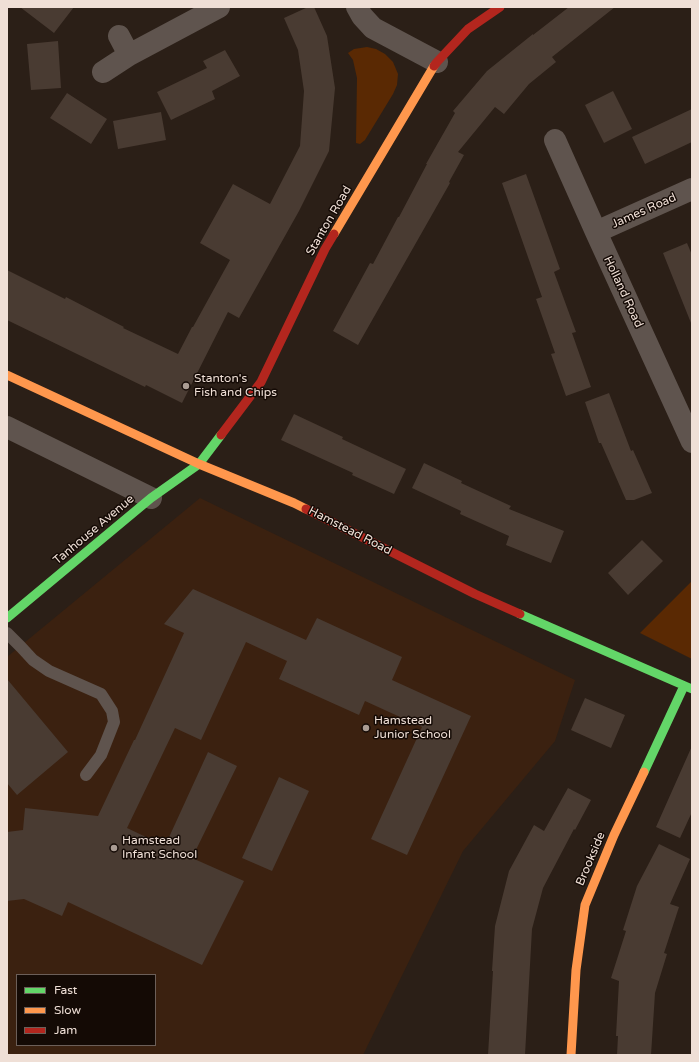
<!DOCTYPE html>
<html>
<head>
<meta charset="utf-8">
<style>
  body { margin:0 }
  #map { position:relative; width:699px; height:1062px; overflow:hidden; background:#2b1f17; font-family:"Varela Round",sans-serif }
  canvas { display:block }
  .frame { position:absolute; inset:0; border:8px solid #efdfd6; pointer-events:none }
  .legend { position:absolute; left:16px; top:974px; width:140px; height:72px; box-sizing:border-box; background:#140a05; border:1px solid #6c5f59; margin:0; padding:5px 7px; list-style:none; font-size:12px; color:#efdfd6 }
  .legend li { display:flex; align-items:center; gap:8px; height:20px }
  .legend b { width:20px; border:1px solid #6c5f59 }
</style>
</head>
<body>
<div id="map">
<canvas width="699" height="1062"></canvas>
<div class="frame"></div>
<ul class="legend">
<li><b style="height:5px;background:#63d668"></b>Fast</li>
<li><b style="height:5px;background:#ff974d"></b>Slow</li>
<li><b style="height:5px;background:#b3261e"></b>Jam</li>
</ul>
</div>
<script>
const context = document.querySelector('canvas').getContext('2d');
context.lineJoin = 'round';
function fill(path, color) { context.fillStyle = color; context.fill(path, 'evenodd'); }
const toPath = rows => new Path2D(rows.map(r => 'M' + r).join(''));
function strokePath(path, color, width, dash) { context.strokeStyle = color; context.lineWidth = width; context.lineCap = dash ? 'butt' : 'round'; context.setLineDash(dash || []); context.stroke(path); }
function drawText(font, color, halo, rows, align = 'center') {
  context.font = font + ' "Varela Round",sans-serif'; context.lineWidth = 3; context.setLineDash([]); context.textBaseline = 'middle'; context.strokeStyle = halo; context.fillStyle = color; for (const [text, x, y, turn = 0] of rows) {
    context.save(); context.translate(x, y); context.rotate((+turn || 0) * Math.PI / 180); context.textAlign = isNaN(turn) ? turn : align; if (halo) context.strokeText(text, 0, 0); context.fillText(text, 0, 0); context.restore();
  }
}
fill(toPath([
  [200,498,575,680,555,741,463,851,363,1055,7,1055,7,657],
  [17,975,155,975,155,1045,17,1045]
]), '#3b2110');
fill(toPath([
  [367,47,376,49,385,54,393,62,398,74,397,85,393,94,365,140,360,144,356,143,357,78,353,60,348,53,354,49],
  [692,581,692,659,640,633]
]), '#5a2903');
fill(toPath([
  [20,7,74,7,54,33],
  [308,7,314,7,327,36,335,88,329,151,299,211,239,318,228,312,182,403,146,385,145,387,7,320,7,270,65,299,66,297,124,327,123,328,178,354,192,327,193,327,230,260,200,243,233,184,270,204,300,146,304,91,298,50,284,18],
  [569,7,615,7,552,57,556,62,529,84,504,114,495,107,458,152,464,155,449,182,450,183,358,345,333,331,370,263,373,264,398,217,399,217,427,164,426,164,455,113,453,111,487,71,533,34,533,35],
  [58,41,61,88,31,90,27,44],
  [225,50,240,76,212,91,215,99,171,120,157,92,207,68,203,61],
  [613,91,632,129,604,143,585,105],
  [67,93,107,119,91,144,50,118],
  [692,109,692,142,645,164,632,137],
  [161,112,166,140,118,149,113,121],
  [526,174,560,269,554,272,576,332,572,333,591,387,566,396,551,354,555,353,536,299,542,297,502,183],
  [687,243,692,255,692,323,691,323,663,253],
  [609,393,631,451,633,450,652,493,634,500,626,500,601,443,599,443,585,402],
  [294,414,343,437,342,439,406,469,394,494,352,475,353,473,281,440],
  [424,463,462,481,461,483,511,506,509,509,564,531,551,563,506,545,509,536,460,514,461,511,412,488],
  [642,540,663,561,628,595,608,573],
  [193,589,306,640,317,618,402,657,392,680,471,716,407,855,371,839,422,727,365,701,359,715,279,679,287,661,246,642,201,740,175,728,127,828,165,846,208,752,237,766,192,858,244,881,202,965,68,902,62,916,24,899,7,901,7,832,23,830,25,808,98,816,134,740,135,740,184,633,164,624],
  [7,679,68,752,17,795,7,783],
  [585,698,625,715,611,748,571,730],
  [692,746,692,812,680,838,656,827],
  [279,777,309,791,272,871,242,858],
  [568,788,591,800,575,830,574,829,543,888,532,929,525,1055,488,1055,493,971,492,971,495,926,509,871,534,825,544,831],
  [659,844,690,859,670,904,679,907,664,953,667,954,655,993,651,1055,617,1055,618,1036,616,1036,619,981,611,978,626,931,623,930,637,886]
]), '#493b32');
strokePath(toPath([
  [7,633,21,647,33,660,49,671,101,694,112,711,114,722,101,755,86,775]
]), '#5f544e', 12);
strokePath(toPath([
  [357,7,362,16,373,28,437,62],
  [119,36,129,55],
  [103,72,129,55,219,7],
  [555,140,596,232,692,442],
  [596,232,692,189],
  [7,427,151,498]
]), '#5f544e', 22);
strokePath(toPath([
  [520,614,692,689],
  [7,618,151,498,199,464,221,435],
  [644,772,684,686]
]), '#63d668', 9);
strokePath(toPath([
  [334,234,434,66],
  [7,375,199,464,294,503,306,509],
  [571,1055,576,970,585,905,614,835,644,772]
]), '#ff974d', 9);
strokePath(toPath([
  [434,66,437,62,468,29,500,7],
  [221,435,261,382,325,249,334,234],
  [306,509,475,594,520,614]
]), '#b3261e', 9);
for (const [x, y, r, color] of [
  [186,386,4,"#aa9c93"],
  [366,728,4,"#aa9c93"],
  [114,848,4,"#aa9c93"]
]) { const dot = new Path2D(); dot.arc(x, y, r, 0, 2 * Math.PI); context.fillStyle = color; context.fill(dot); strokePath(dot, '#140a05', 1.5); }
drawText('12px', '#efdfd6', '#140a05', [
  ["James Road",644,211,-24],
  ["Stanton Road",329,221,-60],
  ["Holland Road",623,292,65],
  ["Tanhouse Avenue",94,530,-40],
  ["Hamstead Road",350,531,27],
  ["Brookside",591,859,-67]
]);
drawText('12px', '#efdfd6', '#140a05', [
  ["Stanton's",194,379],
  ["Fish and Chips",194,393],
  ["Hamstead",374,721],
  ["Junior School",374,735],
  ["Hamstead",122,841],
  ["Infant School",122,855]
], 'left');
</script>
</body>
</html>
